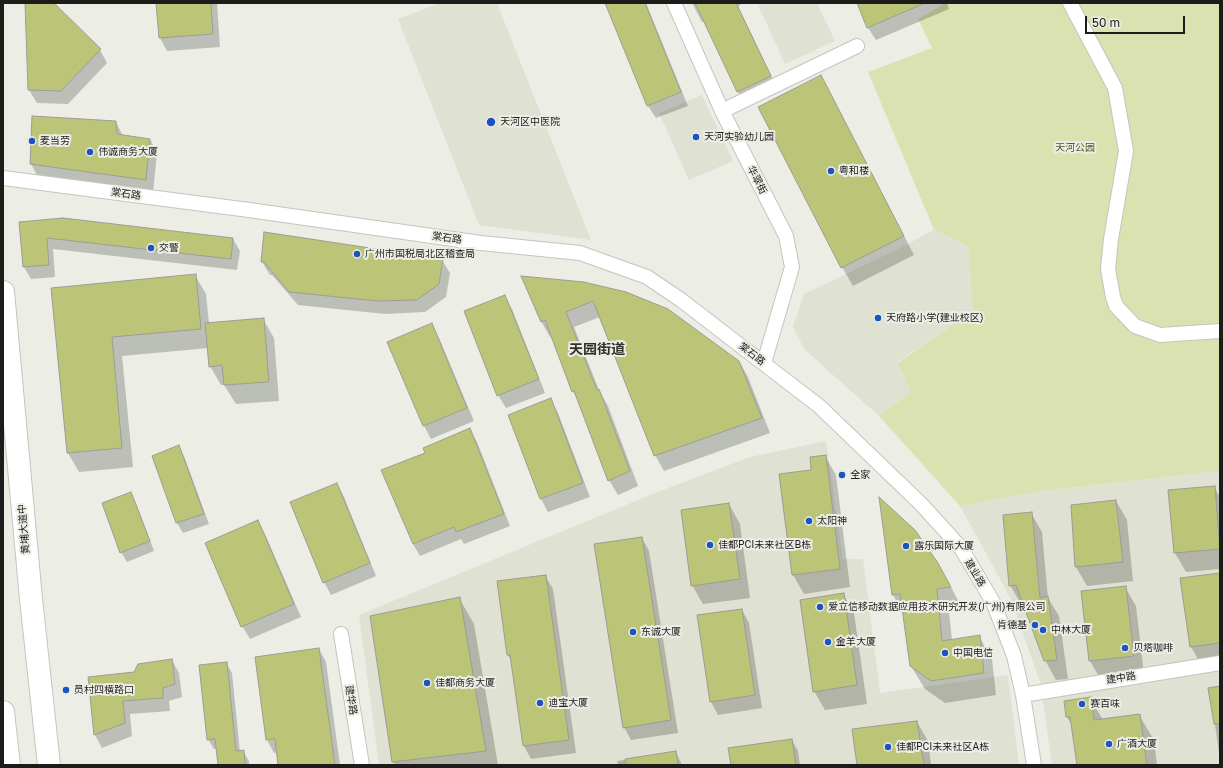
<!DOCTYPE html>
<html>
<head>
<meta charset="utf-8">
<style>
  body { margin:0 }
  #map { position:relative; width:1223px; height:768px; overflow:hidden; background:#eceee6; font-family:"Golos Text",sans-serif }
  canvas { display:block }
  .frame { position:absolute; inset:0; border:4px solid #1c1c1a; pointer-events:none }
  .scale { position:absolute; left:1085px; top:16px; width:100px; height:18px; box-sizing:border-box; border:2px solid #1c1c1a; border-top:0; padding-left:5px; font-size:12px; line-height:14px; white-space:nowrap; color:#1c1c1a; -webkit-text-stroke:3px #eceee6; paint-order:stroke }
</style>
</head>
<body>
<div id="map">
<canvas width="1223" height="768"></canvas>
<div class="frame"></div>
<div class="scale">50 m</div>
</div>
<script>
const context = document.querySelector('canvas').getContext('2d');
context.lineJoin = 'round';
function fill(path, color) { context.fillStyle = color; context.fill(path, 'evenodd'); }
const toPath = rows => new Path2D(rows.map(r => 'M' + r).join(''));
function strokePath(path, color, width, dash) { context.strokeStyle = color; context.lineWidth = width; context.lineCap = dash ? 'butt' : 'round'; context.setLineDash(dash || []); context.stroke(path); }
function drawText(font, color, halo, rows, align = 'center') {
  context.font = font + ' "Golos Text","Noto Sans SC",sans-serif'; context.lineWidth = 4; context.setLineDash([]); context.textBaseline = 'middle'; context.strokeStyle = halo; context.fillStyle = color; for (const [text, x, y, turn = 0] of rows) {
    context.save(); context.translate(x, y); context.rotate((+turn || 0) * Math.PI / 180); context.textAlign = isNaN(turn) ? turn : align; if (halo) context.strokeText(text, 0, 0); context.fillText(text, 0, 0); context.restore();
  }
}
fill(toPath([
  [440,3,497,3,591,240,479,225,398,19],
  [757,3,817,3,835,41,785,64],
  [702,95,733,161,689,180,659,113],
  [934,230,968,246,973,310,898,362,911,392,879,416,804,349,793,327,804,294,898,249],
  [826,441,843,559,863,559,880,693,1008,675,1019,765,379,765,359,615,655,493,750,457],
  [1220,471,1220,765,1052,765,1040,682,1010,597,960,506,1041,491]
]), '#dfe1d2');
fill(toPath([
  [946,3,1220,3,1220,471,1041,491,960,506,879,416,911,392,898,363,973,310,968,246,934,230,868,72,932,48,918,19]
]), '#dbe2b1');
fill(toPath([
  [26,3,52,3,100,50,107,63,68,104,37,103,29,90],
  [157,3,217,3,220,47,167,51,160,38],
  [606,3,646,3,688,106,656,118,648,106],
  [692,3,740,3,741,5,738,6,779,92,746,107,738,92,704,21,702,22],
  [858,3,947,3,949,9,876,40,868,28],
  [831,95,914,255,853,286,842,267],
  [33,117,116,122,123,136,150,139,157,153,153,192,38,177,31,164],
  [20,223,233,239,240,251,237,270,53,249,55,277,31,279,24,267],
  [442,260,450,273,446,297,425,312,385,314,298,305,272,275,270,275,262,262],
  [195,275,206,294,209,323,263,319,274,338,279,401,236,404,224,385,221,385,210,366,209,348,122,356,133,467,79,472,68,453,52,288],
  [584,283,739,361,748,377,770,433,664,471,655,455,600,317,574,327,599,390,608,406,638,486,618,495,609,480,579,402,573,391,552,336,550,337,541,321],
  [505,296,512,309,545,393,506,408,498,395],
  [431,325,439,338,474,421,431,439,424,426,389,342],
  [551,400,558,413,590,497,548,512,541,499,510,415],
  [470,430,477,442,510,526,464,544,461,539,420,556,413,544,382,471,426,454],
  [178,447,184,456,209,524,183,533,177,523,153,456],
  [825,456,836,475,850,587,804,594,793,575,812,471],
  [337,484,344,497,376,576,331,595,324,582],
  [1214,487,1220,497,1220,569,1186,572,1175,553,1170,491],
  [131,493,136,503,154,551,127,562,121,552],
  [1116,501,1127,520,1133,581,1087,586,1076,567],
  [729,504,740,524,750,598,703,604,692,585],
  [1031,513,1042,532,1048,598,1059,616,1068,679,1056,680,1045,660,1024,604,1021,604,1010,585],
  [257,521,265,534,301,617,250,639,242,626],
  [642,538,649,551,678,733,631,740,624,727],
  [1220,574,1220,663,1202,666,1191,647,1181,579],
  [545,576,553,589,576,753,531,759,524,746,512,662,508,655],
  [951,587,963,610,949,612,952,640,979,636,992,659,996,695,945,703,925,689,911,666,904,615,893,595],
  [1125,587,1136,606,1144,675,1101,680,1090,661],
  [843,594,854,613,867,704,825,710,814,691],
  [459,598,474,624,498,765,395,765,393,762],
  [742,610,749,623,762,708,718,715,711,702],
  [319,649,326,662,340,765,279,765,278,752,274,753,267,740],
  [172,660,179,673,182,697,169,701,170,711,130,714,132,736,102,748,95,735,89,678,134,673],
  [226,663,232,673,240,752,243,751,249,761,249,765,219,765,217,749,214,749,208,739],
  [1220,687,1220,760,1210,689],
  [1090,698,1103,720,1139,715,1154,740,1157,765,1078,765,1073,727,1067,717,1065,702],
  [917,722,928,741,931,765,858,765],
  [792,740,798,751,800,765,732,765],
  [676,752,682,765,618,765,617,761]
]), '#0003');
const building = toPath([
  [25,3,54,3,101,49,61,91,28,90,25,3],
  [156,3,211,3,213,34,159,38,156,3],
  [605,3,645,3,681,92,647,106,605,3],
  [695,3,736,3,771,76,737,92,695,3],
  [857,3,925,3,867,28,857,3],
  [821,75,904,236,841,268,758,107,821,75],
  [32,116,116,121,117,134,150,139,146,180,30,164,32,116],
  [63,218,233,238,231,259,47,238,49,265,23,267,19,222,63,218],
  [264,232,443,259,439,284,417,300,377,301,289,292,264,262,261,262,264,232],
  [196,274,201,329,112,337,122,448,67,453,51,288,196,274],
  [521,276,584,282,626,292,668,309,739,361,762,418,654,456,593,301,566,312,597,390,599,389,630,471,608,481,574,391,572,392,545,320,541,322,521,276],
  [505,295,539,379,497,396,464,311,505,295],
  [264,318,269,382,224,385,222,365,209,367,205,323,264,318],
  [432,323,467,408,423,426,387,342,432,323],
  [551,398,583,483,540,499,508,415,551,398],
  [470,428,504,514,456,532,454,527,413,544,381,470,425,453,423,448,470,428],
  [179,445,204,514,176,523,152,456,179,445],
  [826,455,840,569,792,575,779,474,811,470,810,457,826,455],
  [337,483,370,563,323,583,290,502,337,483],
  [1215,486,1220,549,1174,553,1168,490,1215,486],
  [131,492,150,541,120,553,102,503,131,492],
  [879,497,915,530,938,563,951,587,937,589,942,641,980,635,984,673,931,681,910,666,900,594,892,595,879,497],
  [1116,500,1123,562,1075,567,1071,505,1116,500],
  [729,503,740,579,691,586,681,510,729,503],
  [1032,512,1040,598,1048,596,1057,660,1044,661,1016,585,1009,586,1003,515,1032,512],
  [258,520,294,604,241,627,205,543,258,520],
  [642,537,671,720,623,728,594,544,642,537],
  [1220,573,1220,643,1190,647,1180,578,1220,573],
  [546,575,569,740,523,746,510,655,507,655,497,581,546,575],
  [1126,586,1134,656,1089,661,1081,591,1126,586],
  [844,593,857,685,813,692,800,600,844,593],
  [460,597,486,751,392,762,370,616,460,597],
  [742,609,755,695,710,702,697,615,742,609],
  [319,648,335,765,278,765,275,739,266,740,255,657,319,648],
  [172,659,175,684,163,688,163,698,123,701,125,723,94,735,88,677,134,672,138,664,172,659],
  [227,662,236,751,244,750,245,765,218,765,215,739,207,740,199,665,227,662],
  [1220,686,1220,724,1214,724,1208,688,1220,686],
  [1091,697,1094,720,1140,714,1147,765,1077,765,1070,717,1066,717,1064,701,1091,697],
  [917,721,924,765,857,765,852,729,917,721],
  [792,739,796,765,731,765,728,748,792,739],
  [676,751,678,765,626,765,625,759,676,751]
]);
fill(building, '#bcc477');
strokePath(building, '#9c9d95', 1);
const street = toPath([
  [674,3,722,111,786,236,792,267,764,363],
  [1070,3,1115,88,1126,151,1111,239,1108,269,1113,297,1116,306,1135,326,1160,335,1220,331],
  [722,111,857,46],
  [3,178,249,210,481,243,580,253,647,277,681,300,819,406,921,504,961,548,993,602,1014,656,1023,695,1034,765],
  [341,634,362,765],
  [1023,695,1220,663]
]);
const primary = toPath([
  [3,292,31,599,49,765],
  [3,712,9,765]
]);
strokePath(street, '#c4c5bd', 16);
strokePath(primary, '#c4c5bd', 24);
strokePath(street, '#fff', 14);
strokePath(primary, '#fff', 22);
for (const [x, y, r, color] of [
  [491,122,5,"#1b54c1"],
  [696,137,4,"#1b54c1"],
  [32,141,4,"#1b54c1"],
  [90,152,4,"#1b54c1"],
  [831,171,4,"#1b54c1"],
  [151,248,4,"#1b54c1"],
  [357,254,4,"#1b54c1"],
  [878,318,4,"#1b54c1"],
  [842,475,4,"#1b54c1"],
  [809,521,4,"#1b54c1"],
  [710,545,4,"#1b54c1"],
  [906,546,4,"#1b54c1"],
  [820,607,4,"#1b54c1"],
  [1035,625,4,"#1b54c1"],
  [1043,630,4,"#1b54c1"],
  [633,632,4,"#1b54c1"],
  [828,642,4,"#1b54c1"],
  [1125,648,4,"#1b54c1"],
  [945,653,4,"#1b54c1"],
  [427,683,4,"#1b54c1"],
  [66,690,4,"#1b54c1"],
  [540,703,4,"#1b54c1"],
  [1082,704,4,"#1b54c1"],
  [1109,744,4,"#1b54c1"],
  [888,747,4,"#1b54c1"]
]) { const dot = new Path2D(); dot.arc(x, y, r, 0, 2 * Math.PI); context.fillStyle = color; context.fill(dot); strokePath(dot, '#eceee6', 1.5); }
drawText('10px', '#1c1c1a', '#eceee6', [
  ["天河区中医院",500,122],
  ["天河实验幼儿园",704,137],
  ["麦当劳",40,141],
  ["伟诚商务大厦",98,152],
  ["粤和楼",839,171],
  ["交警",159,248],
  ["广州市国税局北区稽查局",365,254],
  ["天府路小学(建业校区)",886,318],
  ["全家",850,475],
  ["太阳神",817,521],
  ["佳都PCI未来社区B栋",718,545],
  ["露乐国际大厦",914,546],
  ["爱立信移动数据应用技术研究开发(广州)有限公司",828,607],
  ["肯德基",1027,625,"right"],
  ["中林大厦",1051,630],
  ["东诚大厦",641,632],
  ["金羊大厦",836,642],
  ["贝塔咖啡",1133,648],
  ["中国电信",953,653],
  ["佳都商务大厦",435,683],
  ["员村四横路口",74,690],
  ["迪宝大厦",548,703],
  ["赛百味",1090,704],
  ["广酒大厦",1117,744],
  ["佳都PCI未来社区A栋",896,747]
], 'left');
drawText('10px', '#535820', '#eceee6', [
  ["天河公园",1075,148]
]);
drawText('10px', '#1c1c1a', '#eceee6', [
  ["华翠街",757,180,63],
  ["棠石路",126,194,8],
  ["棠石路",447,238,8],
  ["棠石路",752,354,38],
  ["黄埔大道中",24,529,-95],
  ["建业路",975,573,59],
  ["建中路",1121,678,-9],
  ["建华路",351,700,81]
]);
drawText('bold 14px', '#30312b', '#eceee6', [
  ["天园街道",597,350]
]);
</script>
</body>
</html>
